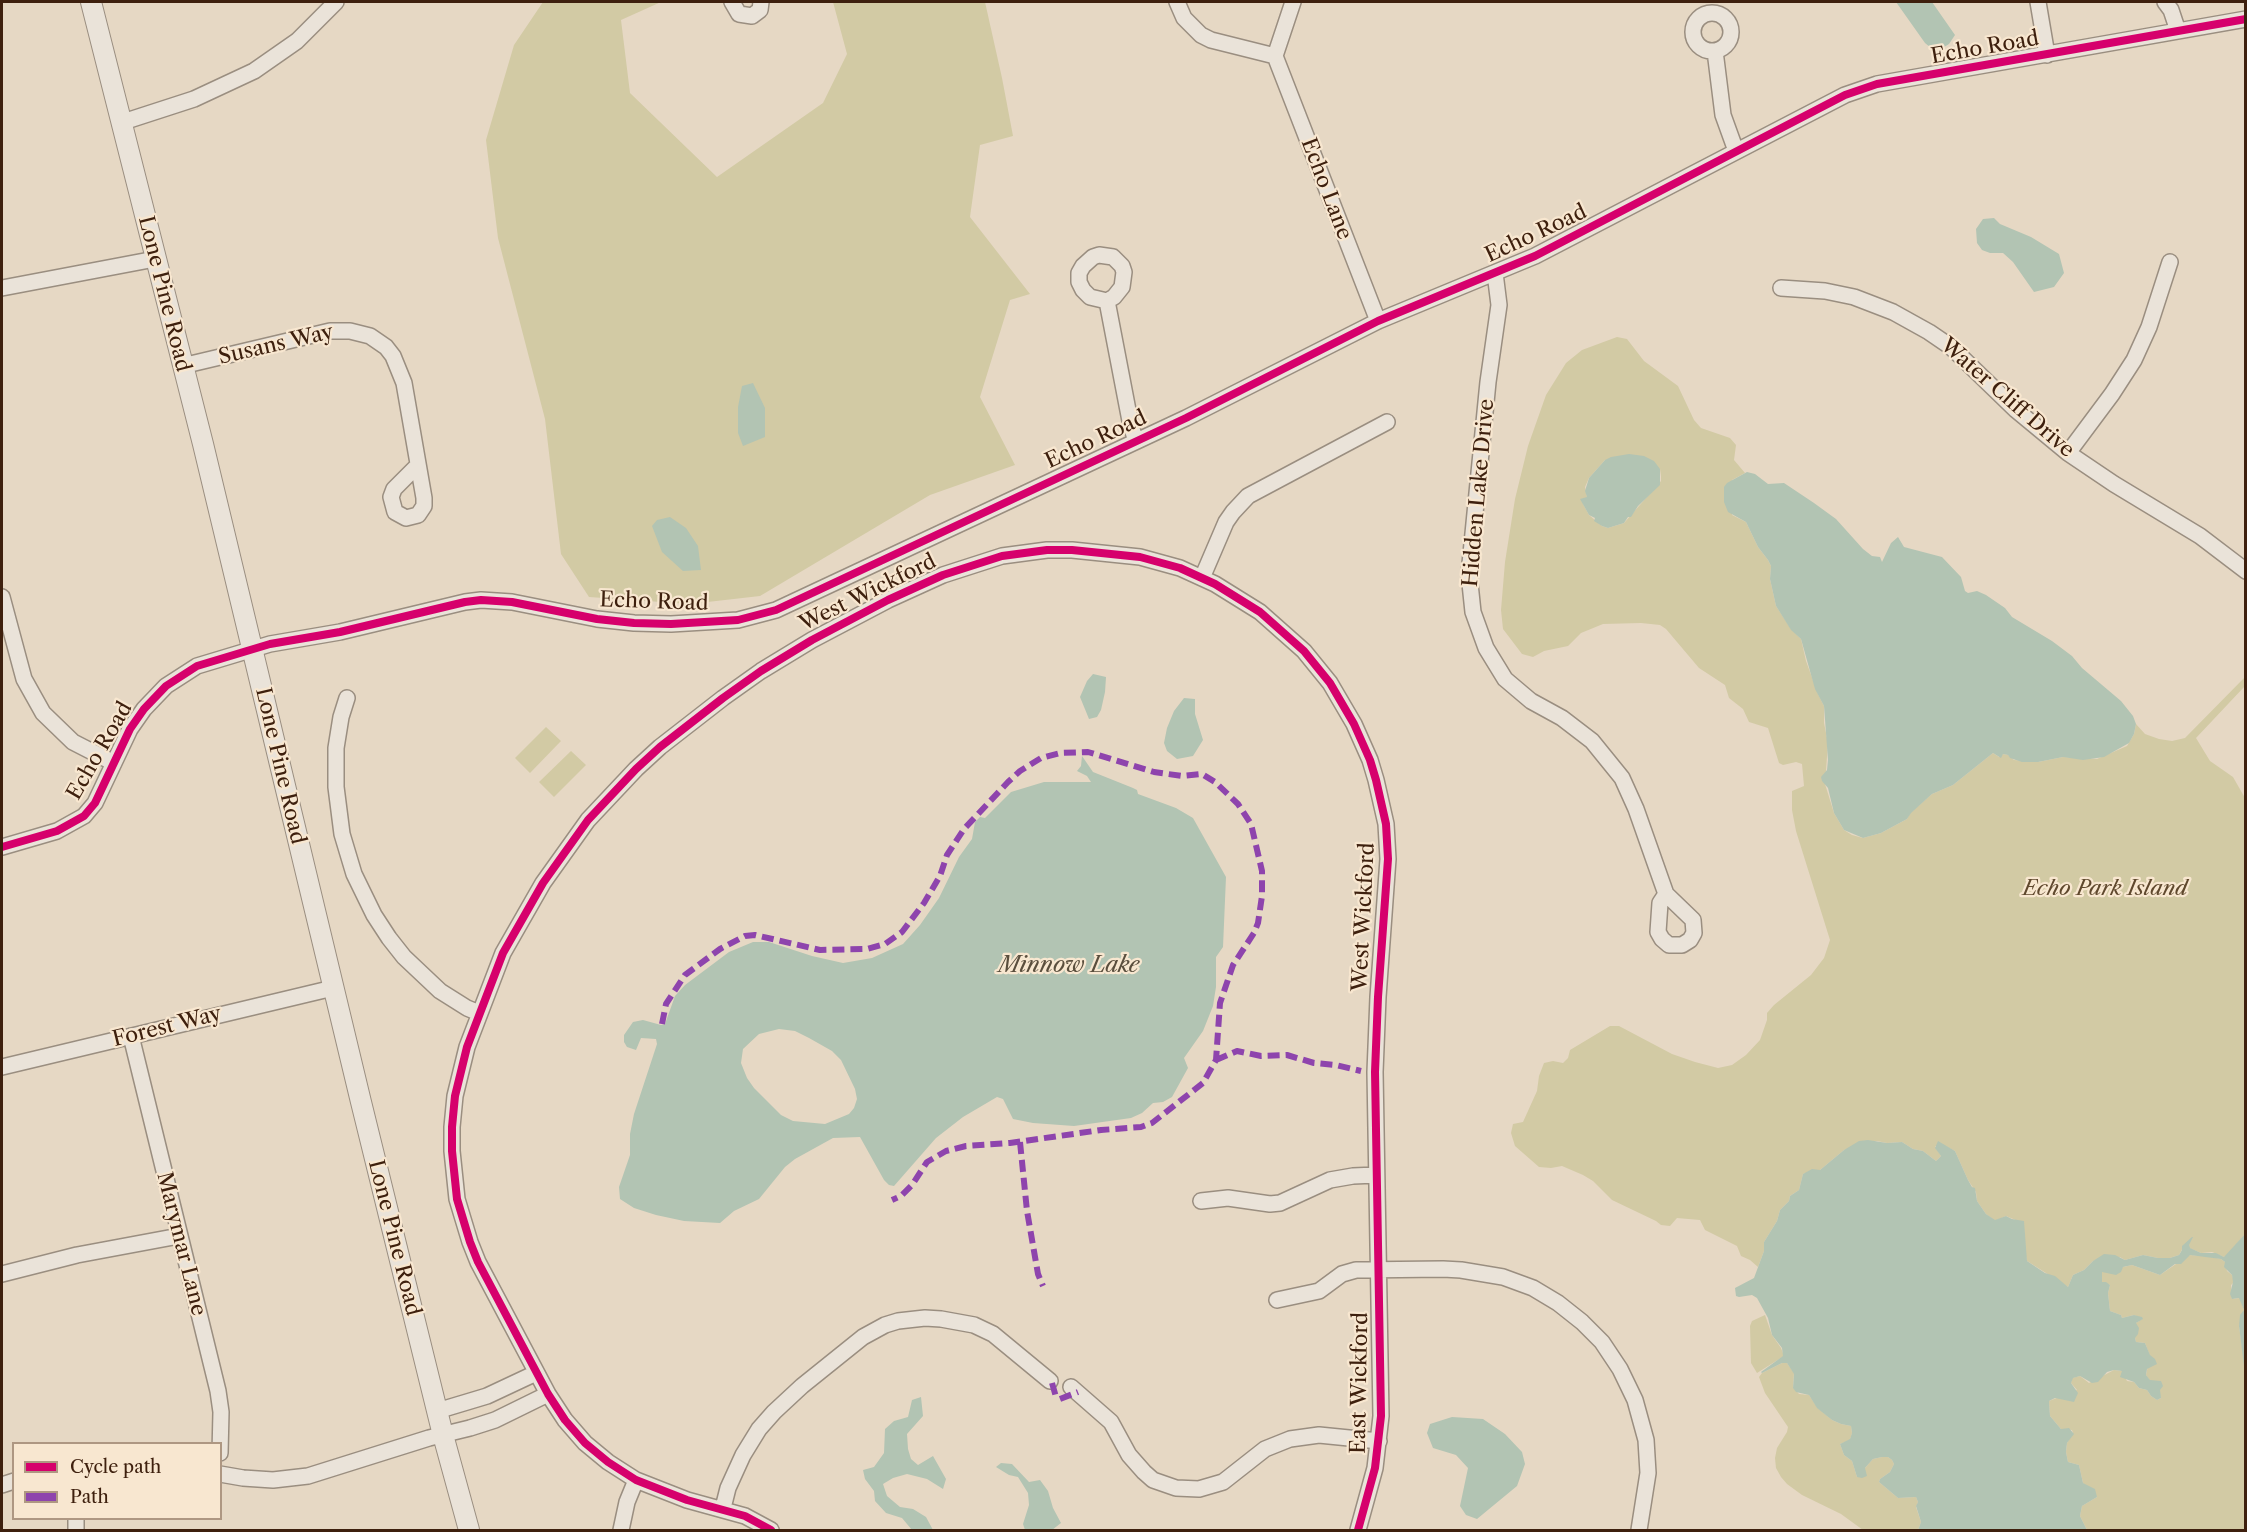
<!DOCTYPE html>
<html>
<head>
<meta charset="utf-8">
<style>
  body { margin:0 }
  #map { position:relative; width:2247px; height:1532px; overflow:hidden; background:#e6d8c4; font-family:"Libre Caslon Text",serif }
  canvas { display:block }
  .frame { position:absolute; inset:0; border:3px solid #3e200e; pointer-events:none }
  .legend { position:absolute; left:12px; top:1442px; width:210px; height:78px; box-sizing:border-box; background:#f8e7d0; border:2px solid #ae9782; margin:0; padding:8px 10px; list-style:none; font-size:18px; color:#3e200e }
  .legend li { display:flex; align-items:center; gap:12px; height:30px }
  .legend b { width:30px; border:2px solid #ae9782 }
</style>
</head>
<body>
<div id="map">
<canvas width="2247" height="1532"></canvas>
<div class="frame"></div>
<ul class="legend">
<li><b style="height:8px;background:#d6006c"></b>Cycle path</li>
<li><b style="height:8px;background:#8e44ad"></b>Path</li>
</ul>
</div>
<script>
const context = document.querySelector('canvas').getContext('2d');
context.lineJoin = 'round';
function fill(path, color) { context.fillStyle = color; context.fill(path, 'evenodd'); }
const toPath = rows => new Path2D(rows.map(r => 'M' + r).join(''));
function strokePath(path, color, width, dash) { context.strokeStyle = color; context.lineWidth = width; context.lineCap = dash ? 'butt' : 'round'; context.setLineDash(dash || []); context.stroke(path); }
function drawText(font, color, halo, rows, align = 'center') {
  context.font = font + ' "Libre Caslon Text",serif'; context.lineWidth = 4.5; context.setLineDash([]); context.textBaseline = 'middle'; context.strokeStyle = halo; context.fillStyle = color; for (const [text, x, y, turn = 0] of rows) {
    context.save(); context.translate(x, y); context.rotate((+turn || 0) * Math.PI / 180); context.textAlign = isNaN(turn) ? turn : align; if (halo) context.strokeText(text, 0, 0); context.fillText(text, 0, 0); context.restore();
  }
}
fill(toPath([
  [543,2,661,2,621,20,630,93,717,177,823,103,847,54,833,2,985,2,1002,78,1013,136,980,145,970,217,1030,294,1010,300,980,397,1015,465,930,495,760,596,690,604,589,597,561,554,545,419,498,238,486,140,514,45],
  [1617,337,1627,339,1644,361,1678,386,1694,420,1701,428,1730,438,1736,445,1734,460,1745,473,1732,480,1732,515,1746,522,1758,547,1768,560,1771,566,1770,579,1776,606,1791,629,1801,639,1806,661,1818,694,1824,706,1824,723,1828,743,1825,784,1834,813,1844,830,1852,835,1863,838,1881,833,1907,819,1910,813,1932,794,1953,785,1993,753,1999,757,2003,754,2008,755,2014,760,2038,762,2063,757,2097,759,2127,746,2134,734,2136,724,2145,734,2159,739,2172,741,2185,738,2245,677,2245,686,2196,738,2210,761,2233,777,2245,798,2245,1234,2227,1256,2224,1257,2212,1252,2201,1253,2189,1248,2189,1245,2185,1244,2179,1255,2170,1258,2158,1258,2143,1255,2125,1260,2120,1257,2093,1261,2084,1270,2073,1275,2068,1287,2027,1261,2018,1221,2006,1216,1995,1221,1986,1214,1977,1201,1976,1192,1968,1180,1955,1151,1945,1146,1935,1146,1941,1156,1936,1161,1923,1151,1913,1149,1902,1142,1887,1143,1877,1141,1844,1150,1820,1170,1803,1174,1799,1190,1790,1196,1789,1201,1780,1210,1777,1221,1764,1242,1764,1251,1758,1267,1750,1260,1741,1256,1737,1246,1705,1230,1700,1220,1677,1218,1670,1226,1661,1225,1656,1221,1612,1200,1593,1181,1583,1175,1562,1166,1551,1168,1539,1167,1515,1146,1511,1133,1513,1124,1523,1122,1537,1091,1539,1076,1544,1063,1553,1061,1563,1063,1568,1058,1570,1050,1610,1026,1619,1026,1672,1054,1695,1062,1718,1068,1732,1065,1746,1055,1760,1040,1767,1020,1767,1013,1774,1005,1811,975,1824,958,1830,940,1796,831,1792,810,1792,791,1804,786,1802,764,1796,762,1783,765,1779,763,1768,728,1749,722,1743,709,1729,698,1725,685,1699,668,1666,629,1660,625,1641,623,1603,624,1581,633,1568,646,1544,651,1533,657,1522,654,1503,629,1501,610,1505,562,1515,499,1528,446,1546,395,1566,363,1582,350],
  [1605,460,1660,469,1661,476,1661,481,1624,523,1608,528,1602,526,1589,515,1583,504,1587,497,1585,487,1589,478],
  [546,727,561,741,530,773,515,758],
  [571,751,586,765,554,797,539,782],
  [2189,1255,2207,1256,2221,1259,2225,1262,2227,1271,2232,1275,2234,1282,2231,1285,2232,1299,2240,1298,2244,1310,2239,1326,2246,1374,2245,1530,2087,1530,2080,1516,2082,1506,2097,1497,2083,1483,2079,1465,2068,1462,2066,1452,2067,1443,2073,1433,2072,1430,2061,1429,2050,1416,2049,1401,2077,1390,2071,1383,2072,1378,2080,1376,2089,1383,2114,1370,2122,1371,2127,1381,2134,1382,2139,1388,2147,1390,2151,1396,2157,1400,2161,1398,2146,1375,2150,1356,2145,1343,2136,1342,2135,1338,2136,1323,2142,1319,2134,1315,2122,1318,2121,1315,2110,1311,2108,1293,2110,1285,2102,1282,2102,1272,2132,1265,2160,1275],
  [1765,1315,1772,1335,1781,1348,1784,1356,1757,1373,1751,1363,1750,1326,1752,1321],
  [1782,1363,1787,1363,1794,1373,1793,1387,1799,1394,1809,1395,1817,1407,1832,1420,1841,1424,1851,1426,1852,1433,1850,1440,1840,1444,1844,1455,1852,1461,1857,1477,1873,1459,1882,1457,1888,1457,1892,1460,1894,1464,1890,1472,1880,1479,1879,1482,1898,1498,1916,1497,1918,1502,1916,1507,1921,1522,1918,1530,1863,1530,1841,1514,1802,1495,1787,1484,1781,1477,1776,1468,1775,1458,1777,1448,1787,1432,1788,1427,1765,1393,1759,1377,1762,1373]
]), '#d2caa4');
fill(toPath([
  [1896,2,1932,2,1955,35,1949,44,1936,52,1925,43],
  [1994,218,2000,224,2031,237,2059,254,2064,273,2054,287,2034,292,2013,262,2003,253,1990,253,1982,250,1977,243,1976,229,1983,219],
  [753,383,765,408,765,437,743,446,738,433,738,407,742,386],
  [1629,454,1644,456,1654,461,1660,469,1660,485,1638,506,1631,517,1628,517,1624,523,1608,528,1602,526,1594,521,1595,518,1589,515,1580,499,1587,497,1585,491,1589,478,1605,460,1611,457],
  [1747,472,1755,474,1768,484,1784,483,1814,503,1836,519,1863,549,1872,556,1880,557,1882,562,1891,543,1898,537,1904,547,1942,557,1961,577,1965,591,1968,593,1977,591,1986,595,2005,608,2012,617,2052,641,2072,656,2082,668,2121,701,2133,716,2136,724,2134,734,2129,743,2104,757,2083,760,2063,757,2038,762,2022,762,2010,758,2008,755,2003,754,2001,758,1993,753,1953,785,1932,794,1911,813,1907,819,1881,833,1863,838,1844,830,1834,813,1828,788,1822,781,1821,777,1827,770,1828,760,1824,706,1815,689,1801,639,1791,630,1776,606,1770,579,1771,566,1768,560,1758,547,1746,522,1728,512,1724,502,1724,487,1727,483],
  [670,517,686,528,698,546,701,570,683,571,662,552,652,526,657,520],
  [1093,674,1106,677,1105,692,1101,710,1097,717,1089,719,1080,697,1087,681],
  [1184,698,1195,699,1195,714,1203,740,1193,756,1177,759,1167,751,1164,743,1167,728,1174,711],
  [1082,756,1093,772,1133,788,1137,790,1138,794,1176,808,1193,818,1226,877,1223,947,1216,957,1216,987,1213,1006,1203,1031,1184,1058,1188,1068,1172,1097,1163,1102,1153,1103,1142,1113,1131,1118,1074,1126,1033,1123,1013,1119,1003,1099,997,1097,963,1117,936,1138,894,1186,889,1185,884,1180,860,1137,833,1138,795,1159,785,1167,759,1199,734,1211,720,1223,684,1221,656,1215,634,1208,620,1199,619,1187,630,1155,630,1134,634,1114,657,1044,656,1039,641,1038,636,1050,627,1047,624,1042,624,1035,633,1022,643,1020,661,1025,665,1024,675,996,685,985,729,952,753,942,769,942,812,956,843,963,872,958,903,944,920,925,939,898,959,857,972,839,975,822,980,817,985,818,1011,792,1044,782,1091,782,1087,776,1077,771,1081,766],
  [779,1029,795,1031,809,1038,832,1051,841,1060,855,1089,857,1099,854,1108,849,1114,825,1124,793,1121,781,1115,754,1088,747,1078,741,1063,743,1049,759,1034],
  [1868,1140,1887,1143,1902,1142,1913,1149,1923,1151,1936,1161,1941,1156,1935,1148,1938,1141,1955,1151,1968,1180,1972,1187,1975,1188,1977,1201,1986,1214,1995,1220,2006,1216,2012,1219,2024,1221,2027,1261,2045,1273,2055,1276,2068,1287,2073,1275,2084,1270,2093,1261,2104,1254,2115,1255,2125,1260,2143,1255,2158,1258,2170,1258,2179,1255,2182,1250,2182,1246,2192,1237,2193,1237,2189,1245,2190,1248,2201,1253,2216,1253,2224,1257,2245,1234,2245,1374,2239,1326,2240,1315,2244,1310,2239,1298,2232,1299,2230,1294,2233,1282,2232,1275,2224,1267,2225,1262,2221,1259,2190,1255,2181,1264,2175,1264,2160,1275,2132,1265,2123,1267,2121,1272,2116,1275,2102,1272,2102,1282,2106,1282,2110,1285,2108,1293,2110,1311,2121,1315,2122,1318,2134,1315,2142,1317,2143,1319,2136,1323,2139,1328,2138,1334,2135,1338,2136,1342,2145,1343,2150,1355,2155,1359,2157,1364,2147,1369,2146,1375,2150,1380,2161,1381,2163,1386,2160,1390,2161,1398,2157,1400,2151,1396,2147,1390,2139,1388,2134,1382,2120,1377,2122,1371,2114,1370,2107,1372,2098,1382,2092,1383,2080,1376,2073,1378,2071,1383,2078,1393,2074,1402,2055,1398,2049,1401,2050,1416,2061,1429,2069,1428,2074,1434,2067,1443,2066,1452,2068,1462,2079,1465,2083,1483,2095,1489,2097,1497,2082,1506,2080,1516,2087,1530,1918,1530,1921,1522,1916,1506,1918,1502,1916,1497,1898,1498,1879,1482,1880,1479,1890,1472,1894,1464,1892,1460,1888,1457,1882,1457,1873,1459,1865,1468,1867,1476,1862,1478,1857,1477,1852,1461,1844,1455,1840,1444,1850,1439,1852,1433,1851,1426,1841,1424,1832,1420,1817,1408,1809,1395,1796,1392,1793,1388,1794,1374,1787,1363,1782,1363,1762,1373,1761,1372,1783,1356,1782,1348,1772,1335,1768,1318,1757,1298,1752,1295,1739,1297,1736,1296,1735,1288,1754,1278,1764,1251,1764,1242,1777,1221,1780,1210,1789,1201,1790,1196,1799,1190,1803,1174,1812,1169,1820,1170,1844,1150,1859,1141],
  [921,1397,923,1416,907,1434,908,1449,911,1459,918,1465,933,1456,946,1479,943,1489,927,1479,907,1474,893,1478,883,1484,887,1496,900,1507,913,1509,926,1517,933,1530,912,1530,902,1518,886,1513,875,1501,874,1491,865,1479,863,1470,874,1467,884,1453,885,1429,894,1421,908,1417,912,1400],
  [1452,1417,1483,1419,1505,1434,1522,1452,1525,1464,1517,1486,1477,1519,1466,1515,1460,1506,1468,1468,1456,1455,1433,1448,1427,1433,1430,1424],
  [1001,1463,1012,1464,1029,1482,1040,1480,1048,1491,1053,1508,1061,1523,1052,1530,1025,1530,1023,1524,1029,1505,1028,1493,1018,1477,1009,1475,996,1467]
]), '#b2c4b3');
const minor = toPath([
  [732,2,739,14,752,16,760,10,761,2],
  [1177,2,1184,18,1201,35,1211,40,1275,56],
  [1293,2,1275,56,1378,321],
  [2038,2,2047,55],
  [2165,2,2171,10,2178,31],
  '1693 32a19 19 0 1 1 38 0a19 19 0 1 1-38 0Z',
  [1715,51,1723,115,1736,151],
  [120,123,194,99,254,71,297,41,336,2],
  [1495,273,1499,305,1488,382,1469,574,1473,612,1486,648,1505,679,1531,701,1562,718,1592,741,1622,778,1636,809,1666,894,1693,920,1694,933,1690,940,1682,945,1669,945,1662,939,1658,932,1660,903,1666,894],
  [2,288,155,259],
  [1781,288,1825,291,1854,297,1893,312,1929,332,1951,347,2016,410,2068,453,2114,484,2200,536,2246,571],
  [1107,301,1090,297,1083,290,1079,282,1079,273,1083,266,1093,257,1099,255,1113,257,1122,266,1124,272,1122,287,1114,297,1107,301,1131,426,1136,441],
  [182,366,330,331,350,331,370,336,386,347,393,356,404,383,424,498,424,506,418,515,406,518,395,512,391,497,394,489,418,465],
  [2068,453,2112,394,2134,360,2149,327,2170,262],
  [1202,578,1226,522,1233,512,1248,496,1387,422],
  [2,597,24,679,43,713,73,742,114,763],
  [347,698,341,717,336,748,336,787,342,834,354,874,374,915,389,938,404,957,440,991,467,1008,479,1013],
  [2,847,57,831,84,816,95,803,130,729,144,709,166,686,197,666,270,644,340,632,465,602,481,600,512,602,597,619,634,623,671,624,738,620,776,610,1186,418,1378,321,1535,256,1845,95,1877,84,2246,19],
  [131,1036,218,1391,221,1412,220,1453],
  [2,1067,333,988],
  [1201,1201,1228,1198,1270,1204,1280,1203,1330,1180,1353,1176,1376,1175],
  [2,1274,77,1255,179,1236],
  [1277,1300,1319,1291,1342,1274,1356,1270,1443,1269,1461,1270,1503,1277,1533,1288,1558,1303,1582,1322,1602,1342,1620,1369,1635,1400,1646,1440,1648,1473,1639,1530],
  [1071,1387,1111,1422,1129,1455,1144,1472,1153,1480,1176,1488,1199,1489,1223,1482,1265,1449,1290,1439,1319,1435,1379,1441],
  [437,1411,487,1396,536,1373],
  [220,1474,243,1478,273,1480,308,1476,429,1438,470,1428,495,1420,548,1394],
  [2,1485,14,1481],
  [723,1508,728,1488,743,1455,759,1429,774,1412,802,1386,863,1337,885,1325,898,1321,925,1318,941,1319,974,1325,993,1334,1050,1381],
  [76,1530,76,1518],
  [621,1530,627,1502,636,1480],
  [771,1530,745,1516,687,1500,636,1480,608,1462,585,1443,565,1420,548,1394,478,1262,470,1242,457,1199,452,1151,452,1127,455,1096,467,1047,503,953,543,883,588,820,636,769,660,747,723,698,761,671,812,640,888,600,943,575,1002,556,1047,550,1072,550,1140,557,1180,568,1215,584,1260,612,1304,651,1330,683,1354,724,1370,760,1376,780,1386,824,1388,859,1378,997,1375,1072,1381,1416,1375,1468,1358,1530]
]);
const tertiary = toPath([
  [91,2,203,444,361,1102,443,1435,469,1530]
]);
strokePath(minor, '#9a8e80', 18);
strokePath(tertiary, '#9a8e80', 22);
strokePath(minor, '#eae3d9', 15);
strokePath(tertiary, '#eae3d9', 20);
strokePath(toPath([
  [662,1024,666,1004,685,975,720,949,745,936,755,935,820,950,867,949,885,944,902,932,924,903,940,876,947,855,964,829,1008,782,1020,771,1041,758,1060,753,1088,752,1154,772,1182,776,1202,774,1215,782,1238,804,1251,824,1262,871,1262,896,1258,923,1254,933,1233,965,1220,1003,1216,1060,1203,1083,1152,1123,1141,1127,1101,1130,1010,1143,966,1146,946,1151,927,1162,912,1185,901,1196,892,1200],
  [1216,1060,1237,1051,1261,1056,1287,1055,1314,1063,1336,1065,1361,1071],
  [1020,1142,1027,1211,1038,1274,1043,1286],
  [1052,1383,1056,1397],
  [1060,1399,1078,1392]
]), '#8e44ad', 6, [12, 6]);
strokePath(toPath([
  [2,847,57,831,84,816,95,803,130,729,144,709,166,686,197,666,270,644,340,632,465,602,481,600,512,602,597,619,634,623,671,624,738,620,776,610,1186,418,1378,321,1535,256,1845,95,1877,84,2246,19],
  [771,1530,745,1516,687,1500,636,1480,608,1462,585,1443,565,1420,548,1394,478,1262,470,1242,457,1199,452,1151,452,1127,455,1096,467,1047,503,953,543,883,588,820,636,769,660,747,723,698,761,671,812,640,888,600,943,575,1002,556,1047,550,1072,550,1140,557,1180,568,1215,584,1260,612,1304,651,1330,683,1354,724,1370,760,1376,780,1386,824,1388,859,1378,997,1375,1072,1381,1416,1375,1468,1358,1530]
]), '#d6006c', 8);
drawText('21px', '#3e200e', '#f8e7d0', [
  ["Echo Road",1985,48,-10],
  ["Echo Lane",1326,189,69],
  ["Echo Road",1536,234,-25],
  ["Lone Pine Road",164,294,76],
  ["Susans Way",276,345,-13],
  ["Water Cliff Drive",2007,398,41],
  ["Echo Road",1096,440,-25],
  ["Hidden Lake Drive",1479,493,-85],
  ["West Wickford",868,593,-26],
  ["Echo Road",654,602,2],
  ["Echo Road",100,751,-60],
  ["Lone Pine Road",280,766,77],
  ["West Wickford",1364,917,-87],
  ["Forest Way",167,1027,-14],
  ["Lone Pine Road",394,1238,76],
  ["Marymar Lane",181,1244,76],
  ["East Wickford",1360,1383,-89]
]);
drawText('italic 21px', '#5f482d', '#f8e7d0', [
  ["Echo Park Island",2105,889]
]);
drawText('italic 22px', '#5a4e3d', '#f8e7d0', [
  ["Minnow Lake",1069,966]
]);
</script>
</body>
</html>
